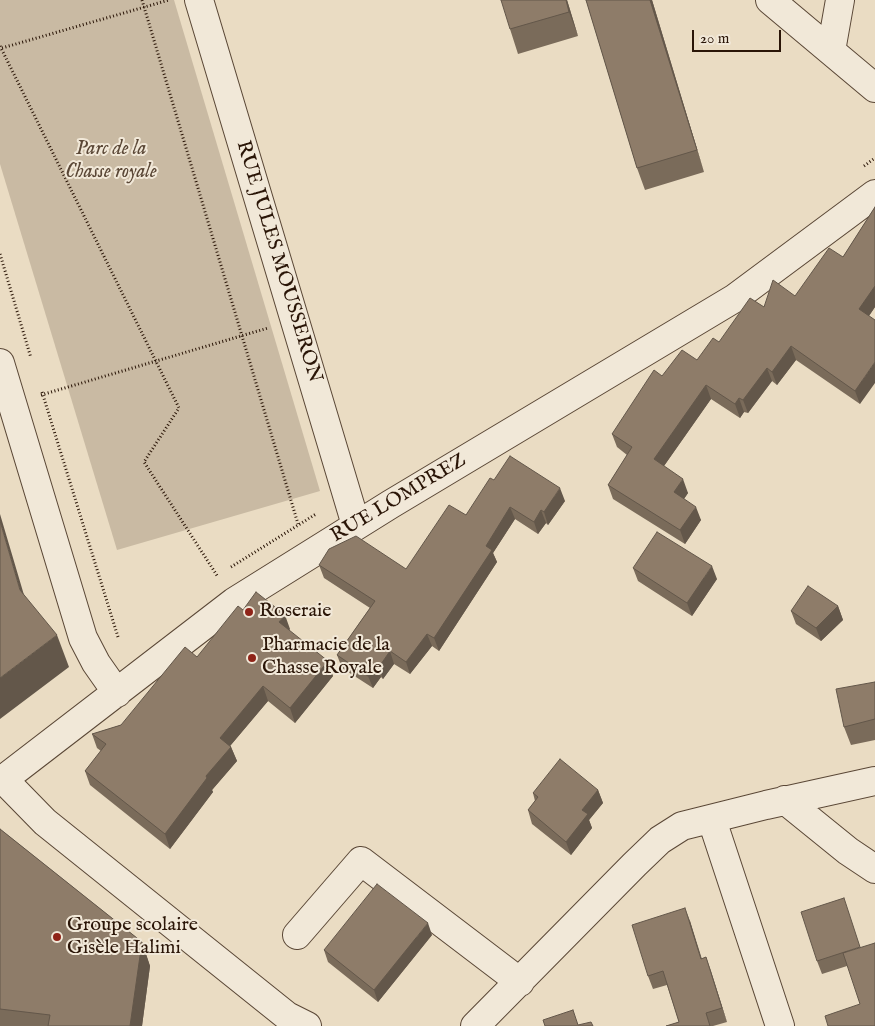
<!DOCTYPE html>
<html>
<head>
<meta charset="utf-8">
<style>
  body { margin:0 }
  #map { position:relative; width:875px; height:1026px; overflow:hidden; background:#eadcc3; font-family:"IM FELL English",serif }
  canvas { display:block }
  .scale { position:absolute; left:692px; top:30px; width:89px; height:22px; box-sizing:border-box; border:2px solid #2a1507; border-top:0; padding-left:6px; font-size:15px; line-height:18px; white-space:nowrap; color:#2a1507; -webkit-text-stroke:4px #f1e8d8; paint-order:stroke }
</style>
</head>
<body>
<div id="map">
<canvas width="875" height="1026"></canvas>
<div class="scale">20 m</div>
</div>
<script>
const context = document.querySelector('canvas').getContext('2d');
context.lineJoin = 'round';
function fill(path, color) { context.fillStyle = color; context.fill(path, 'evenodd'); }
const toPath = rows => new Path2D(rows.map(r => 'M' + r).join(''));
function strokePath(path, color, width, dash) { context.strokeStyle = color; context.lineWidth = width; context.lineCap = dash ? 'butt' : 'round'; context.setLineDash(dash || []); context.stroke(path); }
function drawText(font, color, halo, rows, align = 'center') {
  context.font = font + ' "IM FELL English",serif'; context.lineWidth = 4; context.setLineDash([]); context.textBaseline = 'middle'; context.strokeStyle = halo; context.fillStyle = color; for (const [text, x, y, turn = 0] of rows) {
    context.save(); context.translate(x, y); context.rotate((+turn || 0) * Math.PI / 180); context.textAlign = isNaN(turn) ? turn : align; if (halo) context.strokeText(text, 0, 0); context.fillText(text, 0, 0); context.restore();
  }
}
fill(toPath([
  [0,0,174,0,320,491,117,550,0,164]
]), '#c9baa3');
const minor = toPath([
  [199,0,356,525],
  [770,0,875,88],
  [831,51,840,0],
  [0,363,83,638,96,663,117,693],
  [3,779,45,822,287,1016,307,1026],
  [0,782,234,602,391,504,735,298,875,194],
  [785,800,848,851,875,869],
  [712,820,780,1026],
  [297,935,361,861,520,982],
  [475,1026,635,864,660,840,682,826,766,805,875,781]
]);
strokePath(minor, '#5a4736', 30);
strokePath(toPath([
  [142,0,298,524],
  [0,46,179,408,144,462,218,577],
  [2,48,169,0],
  [864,166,875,158],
  [0,254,31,358],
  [42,392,118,637],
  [41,395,268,328],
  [231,567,316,514]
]), '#2a1507', 3, [1, 2.5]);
strokePath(minor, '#f1e8d8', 28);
fill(toPath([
  [567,0,578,36,518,54,510,29],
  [586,0,652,0,704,172,645,190,637,168],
  [875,207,875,307,869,316,860,404,796,360,777,385,772,381,748,413,744,412,740,418,711,399,664,466,688,493,684,499,701,520,685,544,613,499,608,485,627,455,617,447,612,434,662,376,697,360,764,307,795,296,843,257],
  [494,480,565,501,548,525,546,523,538,534,515,519,493,553,497,562,439,651,432,646,410,674,394,664,383,679,381,677,373,688,342,668,337,655,370,608,324,578,319,565,406,569,466,515],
  [633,568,717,579,692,616,638,581],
  [838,606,843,620,821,641,796,624,791,611],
  [243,610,290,629,289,630,333,676,295,723,268,701,230,746,231,747,237,761,212,790,213,792,170,849,90,785,85,771,101,751,97,748,92,734,121,725,197,657],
  [875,682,875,740,851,745,844,727],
  [598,790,603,803,589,820,592,828,571,855,532,824,528,810,535,801,533,793],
  [0,829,142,942,150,966,142,1026,0,1026],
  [849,911,847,966,822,974,817,961],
  [690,921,701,959,706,957,727,1022,713,1026,666,1026,679,1022,667,985,653,989,648,976],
  [432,935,378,1002,328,962,324,950]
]), '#7a6b5a');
fill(toPath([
  [566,0,567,0,578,36,569,12],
  [650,0,652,0,704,172,697,150],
  [875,286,875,307,864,323,859,309],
  [791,346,796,360,777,385,772,372],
  [875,362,875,383,860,404,855,391],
  [767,368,772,381,748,413,743,400],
  [706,385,711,399,659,473,654,459],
  [739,398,744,412,740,418,735,404],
  [683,479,688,493,679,506,674,492],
  [560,488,565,501,548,525,544,512],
  [510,507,515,519,493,553,497,562,439,651,434,638,486,546],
  [696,507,701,520,685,544,680,530],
  [541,510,546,523,538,534,534,522],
  [0,514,32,622,20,590,0,521],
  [712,566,717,579,692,616,687,603],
  [838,606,843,620,821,641,816,628],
  [285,615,290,629,284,636,279,622],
  [427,634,432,646,410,674,406,662],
  [57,635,69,667,0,719,0,678],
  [390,651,394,664,383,679,379,667],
  [328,661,333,676,295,723,290,708],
  [376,664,381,677,373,688,368,676],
  [263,686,268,701,225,752,220,738],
  [231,747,237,761,212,790,213,792,170,849,165,834,206,776],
  [598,790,603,803,589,820,592,828,571,855,566,842,582,810],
  [685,908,690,921,706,972,701,959],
  [428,923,432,935,378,1002,374,990],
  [142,942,150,966,142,1026,130,1026],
  [706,957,711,971,727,1022,722,1008]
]), '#63574a');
const building = toPath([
  [501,0,566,0,569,12,510,29,501,0],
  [586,0,650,0,697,150,637,168,586,0],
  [875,207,875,286,859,309,875,320,875,362,855,391,791,346,772,372,767,368,743,400,739,398,735,404,706,385,654,459,683,479,674,492,696,507,680,530,608,485,632,447,612,434,654,370,662,376,682,350,697,360,713,338,719,342,750,298,764,307,773,280,795,296,829,248,843,257,875,207],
  [510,456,560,488,544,512,541,510,534,522,510,507,486,546,492,550,434,638,427,634,406,662,390,651,379,667,376,664,368,676,337,655,375,601,319,565,329,549,356,536,406,569,449,505,466,515,490,478,494,480,510,456],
  [0,521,20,590,57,635,0,678,0,521],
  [657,532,712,566,687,603,633,568,657,532],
  [808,586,838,606,816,628,791,611,808,586],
  [256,592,285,615,279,622,328,661,290,708,263,686,220,738,231,747,206,776,207,778,165,834,85,771,106,744,92,734,121,725,185,647,197,657,238,606,243,610,256,592],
  [875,682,875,719,844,727,836,689,875,682],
  [560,759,598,790,582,810,588,814,566,842,528,810,538,797,533,793,560,759],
  [0,829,142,942,130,1026,48,1026,50,1015,0,1009,0,829],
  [377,884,428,923,374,990,324,950,377,884],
  [844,898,860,947,817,961,801,912,844,898],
  [685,908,701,959,706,957,722,1008,706,1013,710,1026,666,1026,679,1022,663,971,648,976,632,925,685,908],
  [875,943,875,1026,828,1026,825,1016,860,1004,843,953,875,943],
  [573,1010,578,1025,591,1022,593,1026,545,1026,543,1020,573,1010]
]);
fill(building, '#8e7c69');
strokePath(building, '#63574a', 1);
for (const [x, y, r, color] of [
  [249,612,5,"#8f2418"],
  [252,658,5,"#8f2418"],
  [57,937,5,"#8f2418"]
]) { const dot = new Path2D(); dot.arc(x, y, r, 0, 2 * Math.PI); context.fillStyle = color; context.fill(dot); strokePath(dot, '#f1e8d8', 2); }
drawText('italic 20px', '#5a4736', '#f1e8d8', [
  ["Parc de la",111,150],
  ["Chasse royale",111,173]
]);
drawText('20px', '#2a1507', '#f1e8d8', [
  ["RUE JULES MOUSSERON",278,262,73],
  ["RUE LOMPREZ",399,499,-31]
]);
drawText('20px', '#2a1507', '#f1e8d8', [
  ["Roseraie",259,612],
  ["Pharmacie de la",262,646],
  ["Chasse Royale",262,669],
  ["Groupe scolaire",67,926],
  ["Gisèle Halimi",67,949]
], 'left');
</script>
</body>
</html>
